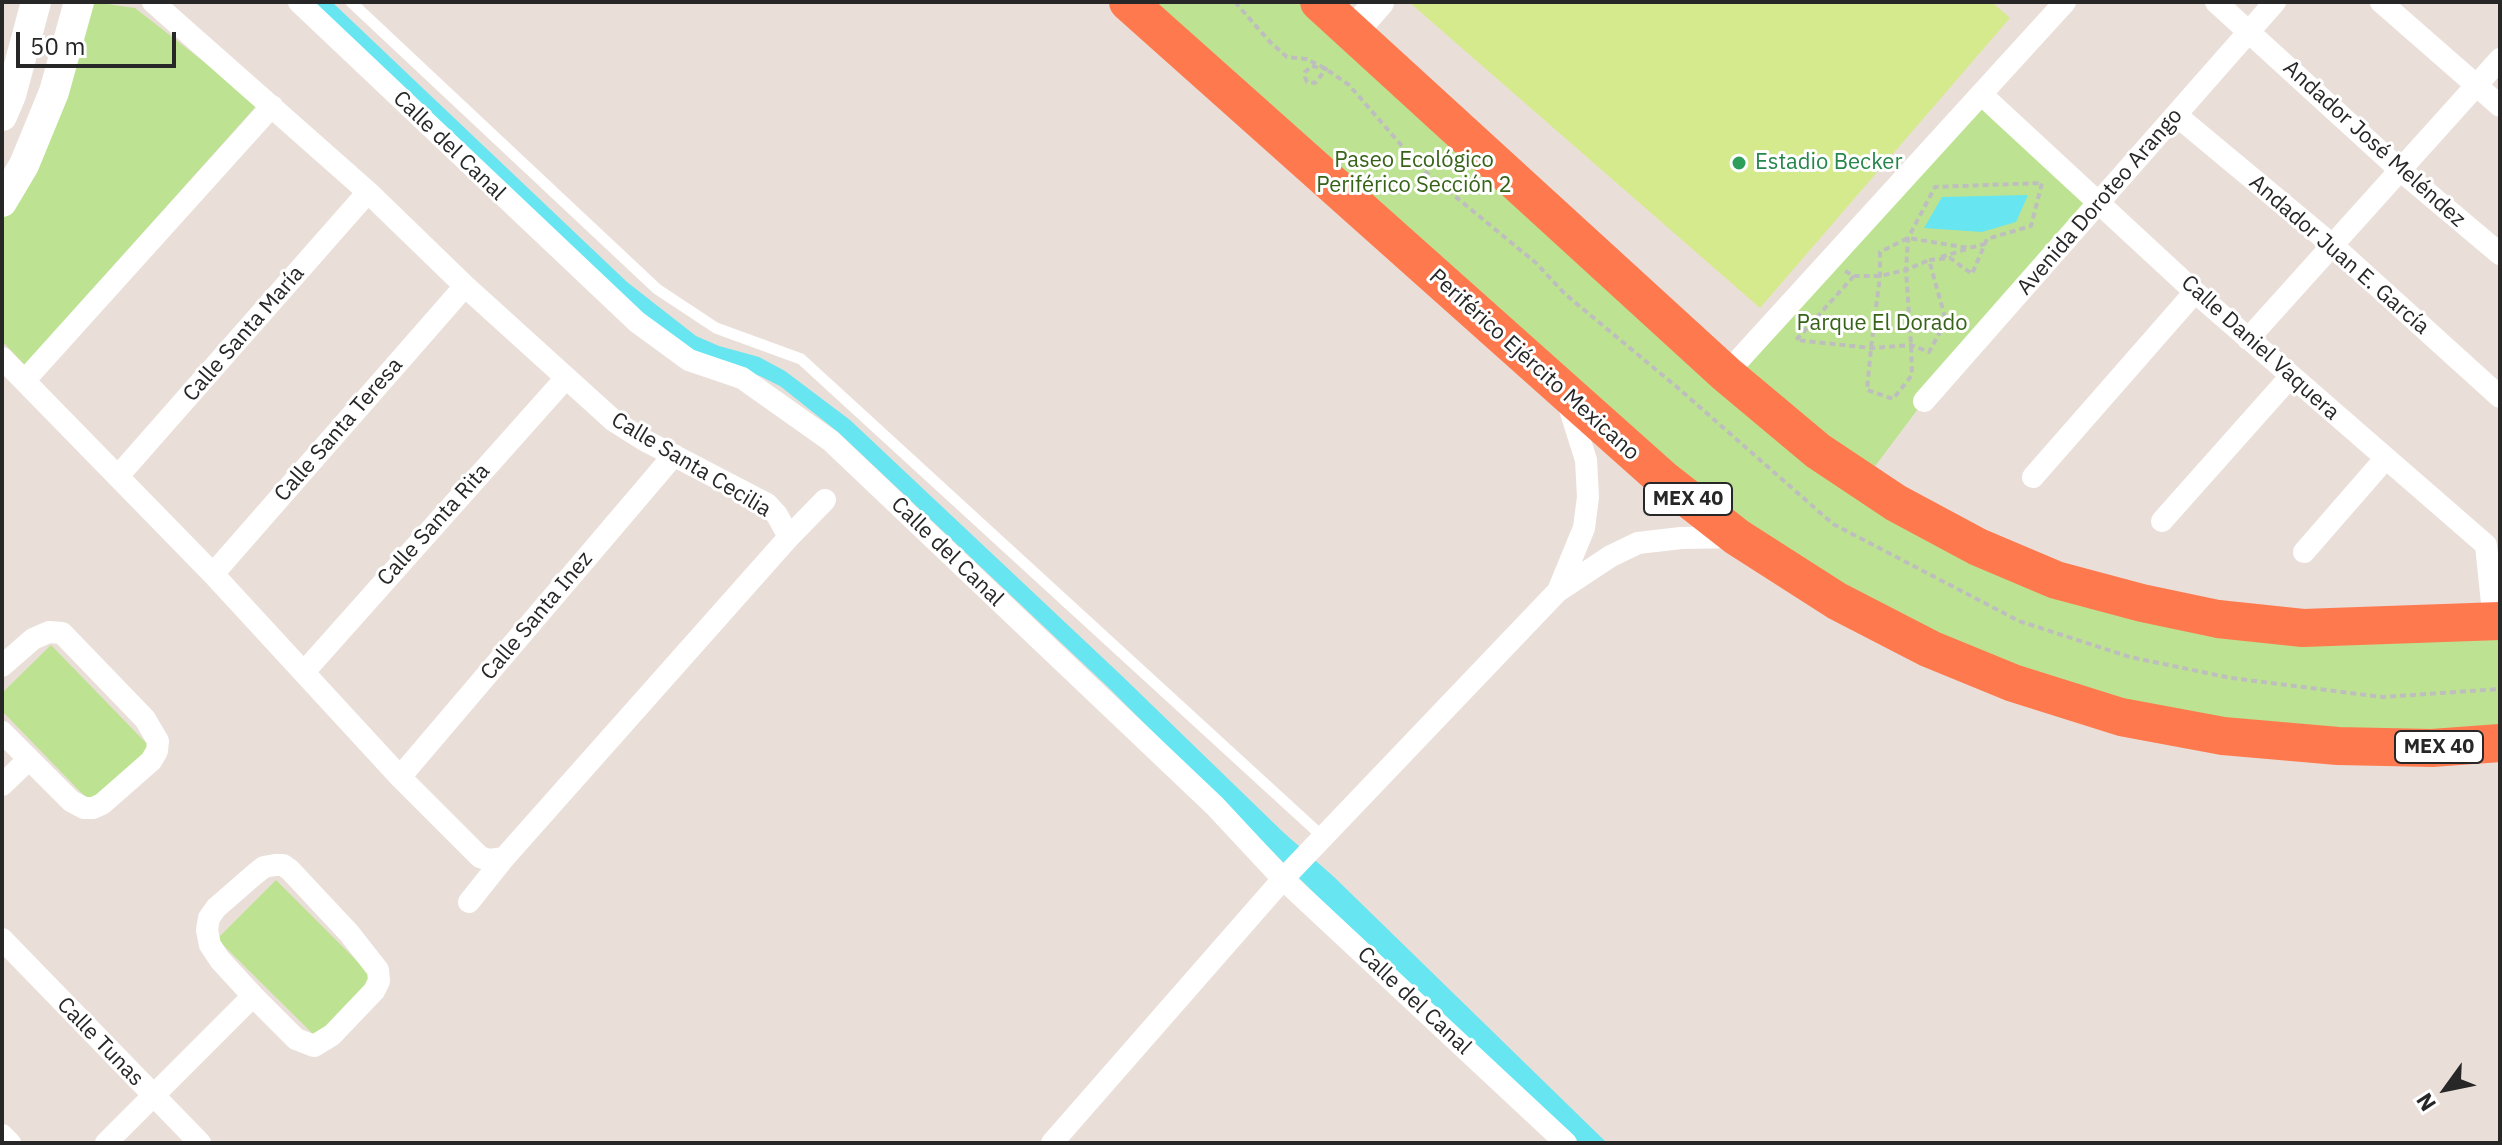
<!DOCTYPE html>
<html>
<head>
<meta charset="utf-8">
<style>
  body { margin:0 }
  #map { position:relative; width:2502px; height:1145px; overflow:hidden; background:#eadfd8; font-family:"IBM Plex Sans",sans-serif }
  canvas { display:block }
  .frame { position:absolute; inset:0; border:4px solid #272727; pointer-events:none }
  .north { position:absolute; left:2406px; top:1049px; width:80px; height:80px; -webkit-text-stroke:6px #fff; paint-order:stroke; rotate:237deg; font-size:22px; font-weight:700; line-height:32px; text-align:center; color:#272727 }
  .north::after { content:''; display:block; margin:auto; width:28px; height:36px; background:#272727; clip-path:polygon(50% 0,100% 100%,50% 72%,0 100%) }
  .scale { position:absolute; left:16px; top:32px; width:160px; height:36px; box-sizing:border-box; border:4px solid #272727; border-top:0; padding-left:10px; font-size:24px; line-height:28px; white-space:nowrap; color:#272727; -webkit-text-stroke:6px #fff; paint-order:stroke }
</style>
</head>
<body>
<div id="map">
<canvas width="2502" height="1145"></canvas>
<div class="frame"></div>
<div class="north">N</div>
<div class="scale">50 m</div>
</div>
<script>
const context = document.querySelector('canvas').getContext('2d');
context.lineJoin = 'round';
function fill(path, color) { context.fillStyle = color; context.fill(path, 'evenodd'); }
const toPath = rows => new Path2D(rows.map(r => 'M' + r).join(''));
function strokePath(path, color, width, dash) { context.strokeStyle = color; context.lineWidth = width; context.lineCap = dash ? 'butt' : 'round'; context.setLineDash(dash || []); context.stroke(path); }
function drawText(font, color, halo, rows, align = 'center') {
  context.font = font + ' "IBM Plex Sans",sans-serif'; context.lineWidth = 6; context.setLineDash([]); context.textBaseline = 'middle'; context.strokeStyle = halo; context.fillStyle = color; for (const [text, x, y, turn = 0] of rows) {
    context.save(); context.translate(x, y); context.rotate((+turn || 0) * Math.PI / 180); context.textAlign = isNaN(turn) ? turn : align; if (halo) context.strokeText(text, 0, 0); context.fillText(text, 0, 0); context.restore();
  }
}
fill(toPath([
  [93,2,135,8,258,104,25,365,2,341,2,219],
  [1132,2,1313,2,1923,521,2201,621,2500,624,2500,737,2216,730,2027,685,1738,536],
  [1981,95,2098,204,1924,401,1870,473,1734,367],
  [51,645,152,749,94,806,2,711,2,693],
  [276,880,375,979,317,1038,217,939]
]), '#bde392');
fill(toPath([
  [1409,2,1992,2,2010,18,1760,308]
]), '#d5ea8d');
fill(toPath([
  [309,2,332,2,627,282,696,336,719,346,759,357,785,371,850,420,1121,675,1284,833,1333,876,1607,1143,1579,1143,1315,894,1109,688,838,432,780,386,760,376,714,362,685,349,613,292],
  [2028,195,2016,222,1982,232,1924,228,1942,197]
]), '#67e5f0');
strokePath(toPath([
  [1235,2,1270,42,1287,57,1307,59,1326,69,1349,85,1422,169,1536,263,1565,294,1678,388,1833,524,2019,621,2130,657,2231,678,2383,697,2500,689],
  [1312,66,1326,69,1315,83,1307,82,1305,77,1305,72,1312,66],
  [1941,257,1967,249],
  [1845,271,1854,276,1880,276,1906,270,1929,260],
  [1854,276,1796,340,1871,348,1911,345,1929,352,1946,321,1929,260,1950,258,1972,274,1987,239,2031,226,2042,183,1935,187,1908,238,1906,270,1911,345,1912,375,1893,399,1867,390,1871,348,1880,276,1880,252,1908,238,1969,248,1985,244]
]), '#bebebe', 4, [6, 4]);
strokePath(toPath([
  [351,2,657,289,716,328,801,359,1323,837]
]), '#fff', 11);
strokePath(toPath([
  [153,2,368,192,465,286,614,421,644,440,767,504,777,515,789,537],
  [299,2,637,322,689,360,742,378,831,441,1215,806,1283,879,1566,1143],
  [2216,2,2399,169,2500,254],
  [2381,2,2500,106],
  [1981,94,2195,292,2486,545,2494,622],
  [2176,115,2331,244,2500,397],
  [2248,339,2500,59],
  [2,358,213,574,400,777,480,857,489,860,504,858],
  [1726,374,2065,2],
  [25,380,272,106],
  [1924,401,2275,2],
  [119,475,368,192],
  [2033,477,2195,292],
  [2162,521,2291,376],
  [2304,552,2385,459],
  [213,574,465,286],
  [1558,591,1584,528,1588,497,1586,460,1567,400],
  [2,666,33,639,49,632,62,633,145,719,158,741,157,751,151,761,102,804,93,808,84,808,71,801,2,732],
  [304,672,565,379],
  [400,777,674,455],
  [2,785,28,760],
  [275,865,283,865,290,870,349,933,378,970,379,981,374,991,332,1035,314,1046,296,1039,253,996,220,960,210,945,207,930,209,918,216,908,255,874,264,867,275,865],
  [469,902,504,858,789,537,825,500],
  [2,939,200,1143],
  [2,1135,10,1143],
  [106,1143,253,996],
  [1052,1143,1283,879,1558,591,1611,556,1638,543,1681,538,1737,537]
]), '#fff', 22);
strokePath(toPath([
  [1352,33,1379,2],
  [2,116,11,95,36,2],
  [2,202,24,165,54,92,79,2]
]), '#fff', 30);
strokePath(toPath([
  [1128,2,1663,479,1737,537,1837,601,1930,649,2013,683,2121,717,2223,736,2338,746,2432,748,2500,743],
  [1319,2,1726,374,1818,451,1896,503,1978,547,2056,580,2142,603,2218,619,2303,628,2500,621]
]), '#ff794e', 38);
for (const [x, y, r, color] of [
  [1739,163,8,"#2e9e5b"]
]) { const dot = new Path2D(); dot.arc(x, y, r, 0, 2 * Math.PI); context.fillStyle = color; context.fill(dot); strokePath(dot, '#fff', 3); }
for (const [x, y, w] of [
  [1688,499,88],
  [2439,747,88]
]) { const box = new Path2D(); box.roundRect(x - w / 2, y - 16, w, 32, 6); context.fillStyle = '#fff'; context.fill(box); strokePath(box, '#272727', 2); }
drawText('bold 20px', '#272727', null, [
  ["MEX 40",1688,499],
  ["MEX 40",2439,747]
]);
drawText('22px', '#272727', '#fff', [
  ["Andador José Meléndez",2374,144,42],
  ["Calle del Canal",449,146,44],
  ["Avenida Doroteo Arango",2100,202,-49],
  ["Andador Juan E. García",2339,255,41],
  ["Calle Santa María",244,334,-49],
  ["Calle Daniel Vaquera",2260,348,42],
  ["Periférico Ejército Mexicano",1534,365,42],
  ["Calle Santa Teresa",339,430,-49],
  ["Calle Santa Cecilia",691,465,31],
  ["Calle Santa Rita",434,525,-48],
  ["Calle del Canal",947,552,44],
  ["Calle Santa Inez",537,616,-50],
  ["Calle del Canal",1414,1001,43],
  ["Calle Tunas",100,1042,46]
]);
drawText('22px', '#366318', '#fff', [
  ["Paseo Ecológico",1414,161],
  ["Periférico Sección 2",1414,186],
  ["Parque El Dorado",1882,324]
]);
drawText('22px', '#27864d', '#fff', [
  ["Estadio Becker",1755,163]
], 'left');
</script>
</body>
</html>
